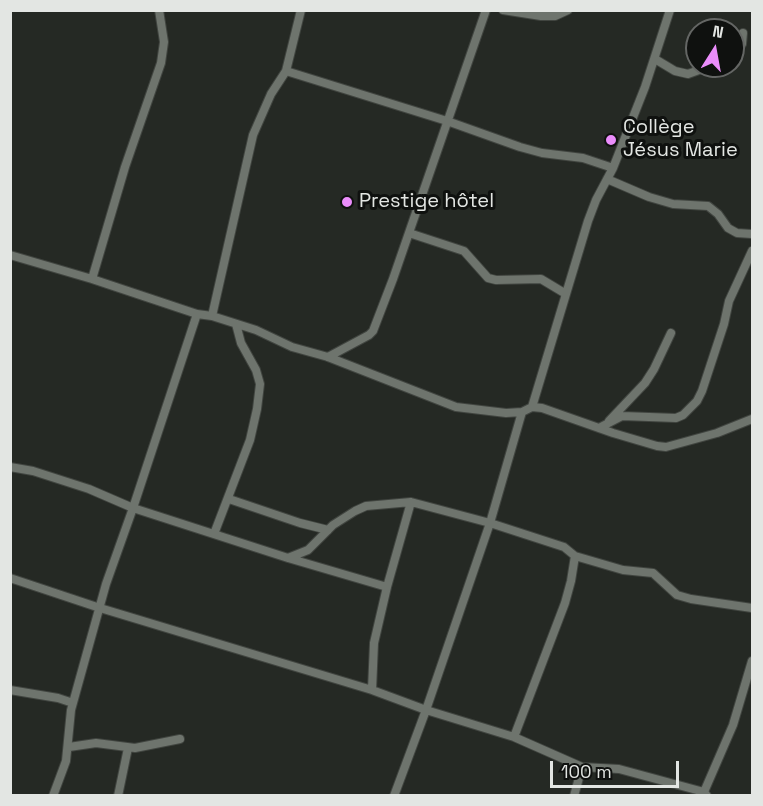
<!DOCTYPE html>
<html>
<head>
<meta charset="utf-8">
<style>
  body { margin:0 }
  #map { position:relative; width:763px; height:806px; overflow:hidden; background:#252924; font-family:"Space Grotesk",sans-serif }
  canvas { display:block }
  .frame { position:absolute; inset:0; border:12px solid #e3e6e3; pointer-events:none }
  .north { position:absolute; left:685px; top:18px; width:60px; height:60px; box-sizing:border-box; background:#0f110f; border:2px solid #646664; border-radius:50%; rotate:11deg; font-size:16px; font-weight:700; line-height:24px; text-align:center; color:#e3e6e3 }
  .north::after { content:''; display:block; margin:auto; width:21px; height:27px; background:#eb8dfb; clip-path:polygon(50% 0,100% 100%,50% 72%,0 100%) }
  .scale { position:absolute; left:550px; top:761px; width:129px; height:27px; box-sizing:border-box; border:3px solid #e3e6e3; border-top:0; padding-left:8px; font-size:18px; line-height:21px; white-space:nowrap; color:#e3e6e3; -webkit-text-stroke:4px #0f110f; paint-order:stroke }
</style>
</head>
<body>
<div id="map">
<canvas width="763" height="806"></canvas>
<div class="frame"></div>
<div class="north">N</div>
<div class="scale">100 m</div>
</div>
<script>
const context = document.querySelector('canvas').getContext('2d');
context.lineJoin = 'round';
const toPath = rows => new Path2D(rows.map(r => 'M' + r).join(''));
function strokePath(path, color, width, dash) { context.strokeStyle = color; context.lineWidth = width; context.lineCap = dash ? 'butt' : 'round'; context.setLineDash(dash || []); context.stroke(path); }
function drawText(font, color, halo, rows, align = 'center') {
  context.font = font + ' "Space Grotesk",sans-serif'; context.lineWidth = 6; context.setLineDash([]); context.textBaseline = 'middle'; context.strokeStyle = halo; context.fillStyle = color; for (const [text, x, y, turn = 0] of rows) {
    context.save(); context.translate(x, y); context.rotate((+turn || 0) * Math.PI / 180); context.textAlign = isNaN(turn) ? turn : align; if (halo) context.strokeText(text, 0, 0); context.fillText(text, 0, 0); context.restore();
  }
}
const minor = toPath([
  [503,10,541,16,555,16,568,10],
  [733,54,742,44,743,33],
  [655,59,675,71,688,74,710,66],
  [286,71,301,10],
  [607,179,649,197,673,204,708,206,718,214,728,228,737,233,752,234],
  [409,233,464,251,488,278,496,280,541,279,566,294],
  [10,255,92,279,197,314,212,316,256,330,292,347,328,357,456,407,506,413,522,412,532,407,542,408,613,433,657,446,666,447,717,433,752,419],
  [92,279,125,167,161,63,164,42,159,10],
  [212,316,253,135,271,94,286,71,447,121,520,147,542,153,583,158,613,168],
  [328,357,369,335,373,331,393,279,486,10],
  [532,407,588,221,596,200,613,168,645,87,670,10],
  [609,421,645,383,654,369,671,333],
  [599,428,622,416,676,418,683,415,697,401,702,391,724,324,729,301,752,251],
  [10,467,33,471,89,489,133,508,288,558,308,550,333,525,355,511,366,506,411,502,490,523,564,547,575,556,571,581,565,603,514,737],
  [229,499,300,523,328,530],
  [214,534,250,440,257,409,260,384,256,370,241,343,236,324],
  [575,556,623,570,653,573,677,595,691,599,752,608],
  [288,558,387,587],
  [10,578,100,608,372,690,426,710,514,737,582,767,619,769,704,792,707,796],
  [10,690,58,698,73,703],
  [372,690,374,643,387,587,411,502],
  [69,747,96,743,135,748,180,739],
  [704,792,733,725,752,661],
  [53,796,66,761,71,710,106,584,133,508,197,314],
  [118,796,128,748],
  [394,796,426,710,490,523,522,412],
  [574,796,582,767]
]);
strokePath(minor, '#414540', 10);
strokePath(minor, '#6e746d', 8);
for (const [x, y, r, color] of [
  [611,140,6,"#eb8dfb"],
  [347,202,6,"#eb8dfb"]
]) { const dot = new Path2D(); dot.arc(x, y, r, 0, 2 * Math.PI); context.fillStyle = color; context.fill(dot); strokePath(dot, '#0f110f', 2); }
drawText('20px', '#e3e6e3', '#0f110f', [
  ["Collège",623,128],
  ["Jésus Marie",623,151],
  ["Prestige hôtel",359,202]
], 'left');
</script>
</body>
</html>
